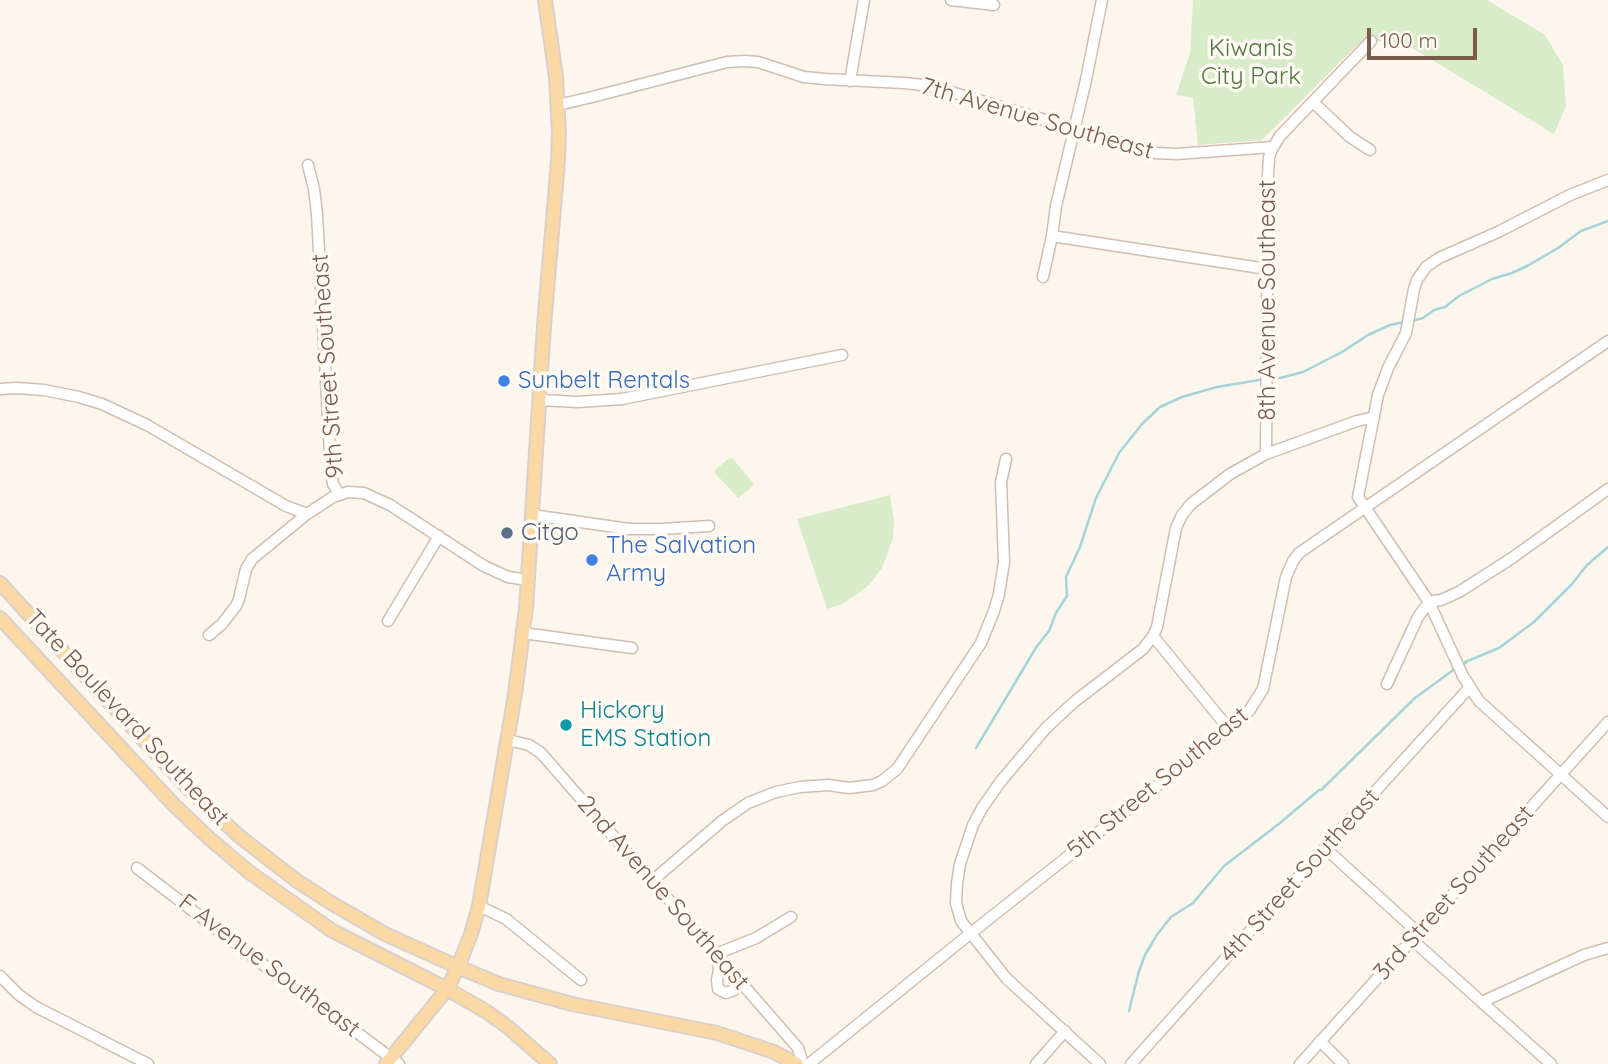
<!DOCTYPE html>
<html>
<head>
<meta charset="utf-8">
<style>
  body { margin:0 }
  #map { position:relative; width:1608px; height:1064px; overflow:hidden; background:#fdf6ec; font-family:Quicksand,sans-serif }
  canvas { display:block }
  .scale { position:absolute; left:1367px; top:28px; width:110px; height:32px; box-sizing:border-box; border:4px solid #7a5c4d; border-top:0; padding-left:9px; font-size:21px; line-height:24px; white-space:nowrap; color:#7a5c4d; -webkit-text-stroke:5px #fffaf3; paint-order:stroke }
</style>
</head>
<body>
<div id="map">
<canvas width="1608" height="1064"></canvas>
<div class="scale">100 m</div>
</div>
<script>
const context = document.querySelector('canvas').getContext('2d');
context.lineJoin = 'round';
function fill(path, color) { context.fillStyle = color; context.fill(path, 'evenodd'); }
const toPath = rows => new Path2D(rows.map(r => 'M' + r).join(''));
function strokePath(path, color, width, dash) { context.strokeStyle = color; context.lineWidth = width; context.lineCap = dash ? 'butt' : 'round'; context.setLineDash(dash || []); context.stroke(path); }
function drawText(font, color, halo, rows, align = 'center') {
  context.font = font + ' Quicksand,sans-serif'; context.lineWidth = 7; context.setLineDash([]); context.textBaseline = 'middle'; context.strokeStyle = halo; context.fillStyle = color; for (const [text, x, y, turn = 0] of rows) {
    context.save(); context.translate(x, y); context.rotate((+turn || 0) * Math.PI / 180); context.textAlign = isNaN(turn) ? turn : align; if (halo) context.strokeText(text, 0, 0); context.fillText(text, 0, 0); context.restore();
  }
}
fill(toPath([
  [1193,0,1487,0,1545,35,1563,65,1566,106,1554,134,1404,43,1366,40,1355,47,1262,140,1198,145,1193,98,1176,95,1190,53],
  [732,458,754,484,753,486,738,498,715,473,715,470,728,459],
  [890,495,894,520,893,539,882,568,870,584,856,595,842,604,827,609,797,519]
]), '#d8ecc9');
strokePath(toPath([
  [1412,321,1423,318,1434,310,1445,307,1459,296,1492,279,1512,273,1529,265,1558,248,1581,231,1608,221],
  [1462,665,1466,663,1465,662,1499,648,1534,622,1572,584,1587,565,1608,547],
  [976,748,1037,646,1049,631,1056,613,1067,596,1066,577,1080,547,1096,498,1119,453,1142,424,1160,407,1182,397,1217,387,1259,380,1280,378,1303,372,1342,352,1368,335,1390,325,1405,322],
  [1156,936,1171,917,1193,903,1224,866,1280,823,1319,790,1321,790,1415,698,1456,668],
  [1129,1011,1139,971,1145,955,1155,938]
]), '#a5d3da', 2.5);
const minor = toPath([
  [951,0,994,5],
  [850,81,864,0],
  [1313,102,1350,137,1370,150],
  [558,105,592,97,727,62,745,61,758,62,804,77,825,79,904,83,931,86,1156,153,1176,154,1273,147],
  [308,165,314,189,317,214,331,472,333,484,339,494],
  [1608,180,1570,195,1498,232,1439,258,1426,267,1417,280,1414,289,1406,333,1388,368,1378,395,1358,497,1429,602,1463,676,1479,701,1608,817],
  [1052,236,1267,269],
  [1043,277,1052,236,1056,206,1086,80,1102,0],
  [0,389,16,388,44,390,79,397,102,404,147,425,286,506,307,514],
  [539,400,578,402,622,399,842,355],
  [1266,454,1268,175,1269,157,1272,149,1280,136,1371,41],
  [532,515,629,529,662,529,709,526],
  [388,621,439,536],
  [523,633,632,648],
  [209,635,222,624,236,606,239,599,246,569,252,559,307,514,333,497,348,492,364,493,390,505,484,566,508,577,528,580],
  [1153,636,1229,729],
  [1387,684,1418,617,1429,602,1441,600,1459,592,1512,558,1608,489],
  [508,740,529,745,541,753,798,1048,803,1064],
  [1325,848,1413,928,1418,945,1551,1064],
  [137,868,282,979,327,1010,399,1064],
  [652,881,722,821,748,803,776,792,800,787,828,785,849,788,873,785,882,781,897,769,981,643,994,611,999,594,1004,562,1001,482,1006,459],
  [479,906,506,919,581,980],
  [716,954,756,938,791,917],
  [717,958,719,970,717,980,718,989,726,993,734,990,737,985,737,979],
  [0,976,19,995,36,1007,148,1064],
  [1482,1002,1584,955,1608,948],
  [1320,1041,1343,1064],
  [809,1064,971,933,1238,722,1249,711,1263,689,1286,577,1293,561,1299,553,1608,341],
  [1036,1064,1065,1031],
  [1100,1064,1007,979,961,921,956,903,957,883,960,864,973,825,982,808,1001,781,1046,728,1074,702,1143,649,1153,636,1157,627,1176,528,1182,515,1191,504,1230,474,1266,454,1357,421,1374,417],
  [1131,1064,1343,827,1469,688],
  [1300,1064,1608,722]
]);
const major = toPath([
  [0,583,190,790,239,836,297,881,333,904,385,934,458,967,499,984,572,1004,717,1033,774,1052,797,1064],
  [0,618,174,805,210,839,249,872,331,930,447,989,487,1012,509,1028,550,1064],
  [386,1064,447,989,458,967,471,934,479,906,515,694,526,608,544,326,558,161,559,133,556,77,545,0]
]);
strokePath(minor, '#d1beb0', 13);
strokePath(major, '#dad1cd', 16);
strokePath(minor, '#fff', 10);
strokePath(major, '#fbd9a5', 12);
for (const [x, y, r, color] of [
  [504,381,7,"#3f7fe0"],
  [507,533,7,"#5c6f8a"],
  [592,560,7,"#3f7fe0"],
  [566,725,7,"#0f9aa8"]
]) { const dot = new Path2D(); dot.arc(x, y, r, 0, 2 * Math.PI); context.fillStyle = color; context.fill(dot); strokePath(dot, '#fffaf3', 2.5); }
drawText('24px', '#537a41', '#fffaf3', [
  ["Kiwanis",1251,49],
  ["City Park",1251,77]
]);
drawText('24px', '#7a5c4d', '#fffaf3', [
  ["7th Avenue Southeast",1037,119,16],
  ["8th Avenue Southeast",1268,300,-90],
  ["9th Street Southeast",328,366,-94],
  ["Tate Boulevard Southeast",127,718,47],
  ["5th Street Southeast",1158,783,-39],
  ["4th Street Southeast",1300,876,-48],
  ["2nd Avenue Southeast",663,893,49],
  ["3rd Street Southeast",1454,893,-48],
  ["F Avenue Southeast",269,966,37]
]);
drawText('24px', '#366cbe', '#fffaf3', [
  ["Sunbelt Rentals",518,381],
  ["The Salvation",606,546],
  ["Army",606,574]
], 'left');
drawText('24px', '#4e5e75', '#fffaf3', [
  ["Citgo",521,533]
], 'left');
drawText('24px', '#0d838f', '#fffaf3', [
  ["Hickory",580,711],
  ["EMS Station",580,739]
], 'left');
</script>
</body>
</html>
